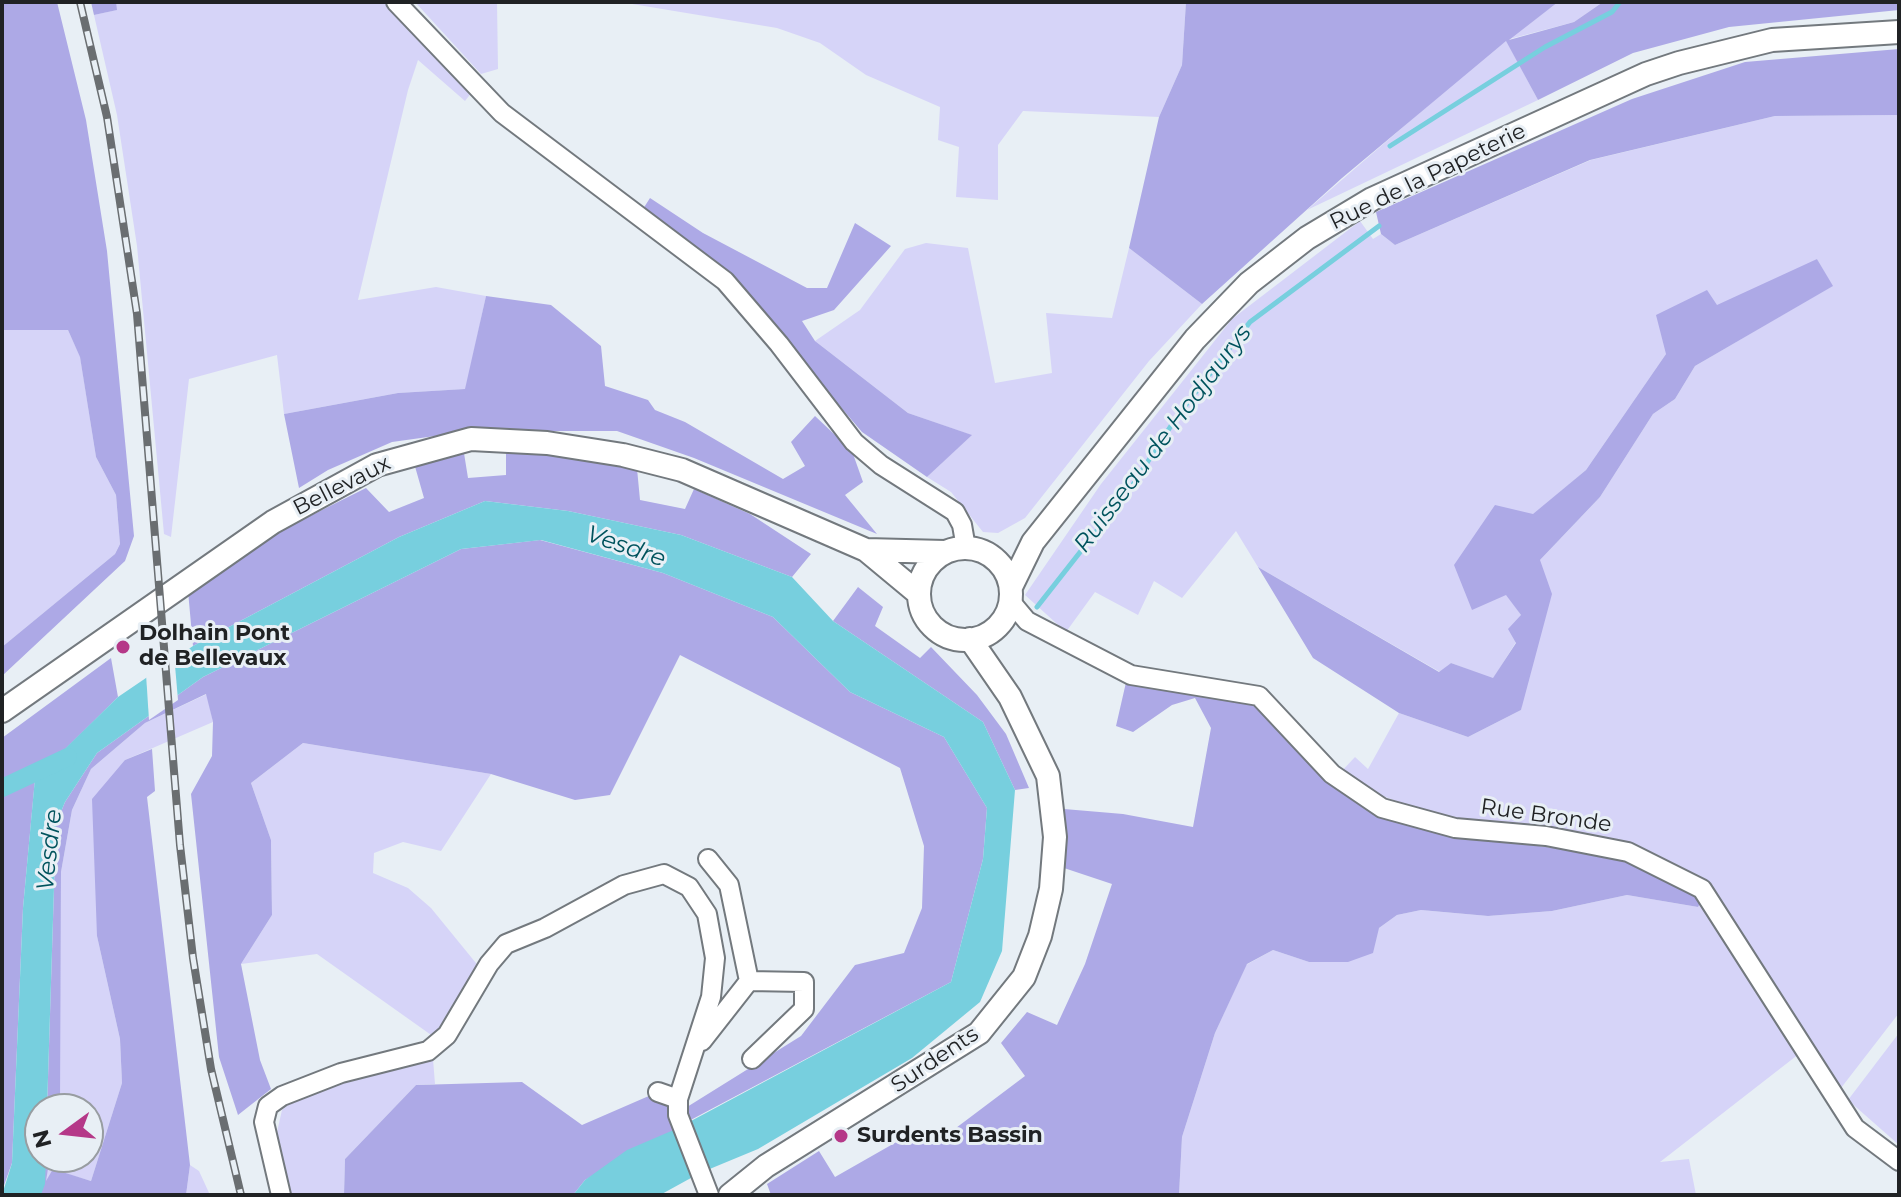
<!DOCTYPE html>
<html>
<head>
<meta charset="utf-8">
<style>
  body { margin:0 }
  #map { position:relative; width:1901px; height:1197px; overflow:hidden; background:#e8eff5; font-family:Montserrat,sans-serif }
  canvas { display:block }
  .frame { position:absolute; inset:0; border:4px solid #202224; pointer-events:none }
  .north { position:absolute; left:24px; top:1093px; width:80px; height:80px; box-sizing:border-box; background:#e8eff5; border:2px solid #989da1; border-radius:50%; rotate:255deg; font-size:22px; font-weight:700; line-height:32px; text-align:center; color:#202224 }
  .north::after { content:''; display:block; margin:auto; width:28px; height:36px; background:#b53888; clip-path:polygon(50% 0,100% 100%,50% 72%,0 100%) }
</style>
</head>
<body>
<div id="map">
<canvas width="1901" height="1197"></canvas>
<div class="frame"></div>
<div class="north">N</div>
</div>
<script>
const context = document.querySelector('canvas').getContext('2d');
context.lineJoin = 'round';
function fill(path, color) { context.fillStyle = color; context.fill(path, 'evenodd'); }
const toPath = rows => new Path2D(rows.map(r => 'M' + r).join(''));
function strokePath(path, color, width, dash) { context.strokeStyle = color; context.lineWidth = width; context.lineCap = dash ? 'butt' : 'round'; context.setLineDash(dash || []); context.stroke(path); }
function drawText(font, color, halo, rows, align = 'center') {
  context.font = font + ' Montserrat,sans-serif'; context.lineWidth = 6; context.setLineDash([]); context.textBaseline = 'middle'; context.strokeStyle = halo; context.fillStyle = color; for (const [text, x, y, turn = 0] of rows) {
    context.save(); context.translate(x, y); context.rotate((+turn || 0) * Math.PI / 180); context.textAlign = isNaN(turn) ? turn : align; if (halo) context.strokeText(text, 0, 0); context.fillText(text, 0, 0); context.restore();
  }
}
fill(toPath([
  [116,2,384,2,472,92,465,101,418,60,408,90,358,300,436,287,486,296,466,389,398,393,284,414,277,355,189,379,171,537,164,534,137,246,117,115,94,15,116,10],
  [415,2,497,2,498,69,481,74],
  [620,2,1186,2,1182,65,1159,117,1023,111,998,145,998,200,956,197,959,147,938,140,940,107,866,75,820,43,777,28],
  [1558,2,1603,2,1574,22,1506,40,1538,100,1307,210,1484,57],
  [1899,115,1899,1013,1841,1088,1705,880,1598,838,1457,824,1367,790,1340,773,1355,757,1368,769,1399,713,1468,737,1521,710,1540,560,1600,497,1653,414,1675,399,1695,366,1832,286,1817,259,1666,354,1586,470,1533,515,1507,594,1521,615,1516,642,1493,679,1451,663,1440,672,1258,567,1236,531,1182,598,1154,581,1138,615,1095,592,1066,632,1025,595,1101,484,1232,319,1360,221,1373,239,1381,234,1395,245,1591,160,1775,116],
  [926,243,968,248,995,383,1052,373,1046,313,1112,318,1129,248,1202,304,1149,361,1025,518,998,533,983,532,951,492,927,477,971,435,908,413,815,341,860,310,905,249],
  [2,330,68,330,80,356,96,457,116,495,120,544,115,554,2,647],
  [207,694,213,722,125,760,97,936,120,1039,122,1083,91,1181,54,1170,45,1184,50,1157,88,1157,88,1109,59,1109,61,872,72,810,91,769,145,723],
  [303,743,491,774,441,851,403,842,374,853,373,873,408,888,431,908,480,968,459,1006,434,1037,317,954,241,964,272,915,271,840,251,783],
  [1627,895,1698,907,1702,900,1804,1050,1660,1162,1689,1159,1696,1195,1179,1195,1182,1137,1215,1033,1246,965,1273,950,1309,962,1379,928,1397,915,1421,910,1488,916,1552,911],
  [1899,1033,1899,1145,1848,1100],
  [433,1059,435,1084,416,1085,345,1159,344,1195,291,1195,277,1132,282,1110,301,1094,374,1070],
  [190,1165,199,1171,210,1195,186,1195]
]), '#d6d4f8');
fill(toPath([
  [2,2,57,2,86,120,107,251,134,536,125,561,2,676,2,647,115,554,120,544,116,495,96,457,80,357,68,330,2,330],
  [91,2,116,2,117,10,94,15],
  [1186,2,1558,2,1509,40,1574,22,1603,2,1899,2,1899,10,1729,27,1633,53,1538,100,1506,41,1342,178,1202,304,1129,248,1159,117,1182,65],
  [1899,49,1899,115,1775,116,1590,160,1395,245,1381,234,1376,212,1632,99,1745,62],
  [650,198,703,233,807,288,827,288,855,223,891,246,834,310,802,321,815,341,908,413,972,435,927,477,862,432,732,280,643,209],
  [1817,259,1833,286,1695,366,1675,399,1653,414,1600,497,1540,560,1552,594,1521,710,1468,737,1399,713,1313,658,1258,567,1439,672,1451,663,1493,678,1516,643,1508,629,1521,615,1506,595,1472,610,1454,565,1495,505,1533,514,1586,470,1666,354,1656,315,1707,290,1717,305],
  [486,296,551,305,601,346,605,386,648,400,655,410,685,422,783,479,805,466,791,442,815,416,852,451,863,482,845,495,877,534,694,458,617,431,471,431,392,442,328,470,299,488,284,414,398,393,465,389],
  [463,447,468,478,506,475,506,448,636,458,640,500,685,509,694,489,750,514,811,554,792,577,681,535,568,511,485,501,399,537,193,646,188,591,254,544,366,488,389,512,424,498,414,463],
  [540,540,663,573,773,617,850,692,944,737,987,808,983,859,951,982,685,1123,687,1107,801,1036,855,965,904,953,922,908,924,846,900,768,680,655,610,795,575,800,491,774,303,743,251,783,271,840,272,915,241,964,260,1060,271,1089,238,1115,219,1057,191,794,212,756,213,722,206,694,145,723,91,769,72,810,61,872,60,1105,59,1109,47,1109,56,824,65,802,97,753,203,677,461,549],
  [858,587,883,607,875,626,920,658,931,647,977,695,1006,734,1029,788,1015,790,983,722,833,621],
  [111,658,118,697,35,779,23,908,12,1163,2,1191,2,738],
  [1127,678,1255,699,1319,774,1389,815,1471,837,1614,856,1660,872,1702,900,1698,907,1627,895,1552,911,1488,916,1421,910,1397,915,1379,928,1373,953,1348,962,1309,962,1273,950,1247,964,1215,1033,1182,1137,1179,1195,771,1195,767,1184,819,1151,835,1177,921,1128,936,1143,1025,1076,1001,1043,1027,1012,1057,1025,1085,964,1112,884,1064,868,1064,809,1123,814,1193,827,1211,728,1195,698,1172,705,1133,732,1116,726],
  [152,749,155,791,147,797,190,1165,186,1195,41,1195,46,1157,50,1157,46,1181,53,1169,91,1181,122,1083,120,1039,97,936,92,799,125,760],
  [522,1082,582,1125,658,1092,680,1127,585,1180,573,1195,344,1195,345,1159,416,1085]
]), '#ada9e6');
fill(toPath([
  [485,501,568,511,681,535,792,577,833,621,983,722,1015,790,1002,951,980,1002,912,1058,758,1149,700,1173,660,1195,573,1195,585,1180,627,1150,676,1129,951,982,983,859,987,808,944,737,850,692,773,617,663,573,541,540,461,549,203,677,97,753,65,802,56,824,47,1109,40,1109,40,1157,46,1157,45,1184,41,1195,2,1195,12,1163,23,908,35,778,118,697,193,646,399,537]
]), '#77cfde');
fill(toPath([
  [174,654,178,700,149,720,146,674]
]), '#e8eff5');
strokePath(toPath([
  [1390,146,1545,47,1612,12,1620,2],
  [1037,607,1132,486,1178,415,1250,322,1379,226]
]), '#77cfde', 5);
strokePath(toPath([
  [2,788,68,757]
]), '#77cfde', 18);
const minor = toPath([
  [396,2,502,113,725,281,779,344,854,442,881,465,955,512,962,525,966,548],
  [1011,602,1027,621,1131,675,1259,696,1332,774,1382,808,1455,828,1546,836,1628,852,1702,889,1855,1128,1899,1161],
  [708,859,729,885,749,981],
  [702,1041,749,981,804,982,804,1009,752,1059],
  [658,1092,678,1099],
  [281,1195,264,1122,268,1106,282,1096,341,1073,428,1051,447,1035,489,964,506,944,545,928,624,885,664,874,689,887,707,914,715,958,711,997,678,1099,678,1115,709,1195]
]);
const major = toPath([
  '919 594a46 46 0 1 1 92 0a46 46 0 1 1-92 0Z',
  [866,550,945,552],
  [1011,587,1033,542,1195,339,1249,283,1307,238,1372,199,1646,74,1679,63,1772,40,1899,32],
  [2,711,273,522,377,465,471,439,547,443,623,455,682,470,866,550,919,594],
  [730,1195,766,1166,979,1033,1024,977,1040,936,1051,889,1055,837,1048,776,1010,697,970,639]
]);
strokePath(minor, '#73797e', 22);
strokePath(major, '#73797e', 26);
strokePath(minor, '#fff', 18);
strokePath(major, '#fff', 22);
const rail = toPath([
  [80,2,107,117,137,314,180,845,193,958,211,1069,241,1195]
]);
strokePath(rail, '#6a6e71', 8);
strokePath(rail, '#e8eff5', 5, [15]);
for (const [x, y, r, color] of [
  [123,647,8,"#b53888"],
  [841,1136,8,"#b53888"]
]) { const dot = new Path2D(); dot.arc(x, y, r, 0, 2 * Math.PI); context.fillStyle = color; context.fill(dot); strokePath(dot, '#e8eff5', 3); }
drawText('22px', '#202224', '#e8eff5', [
  ["Rue de la Papeterie",1428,177,-26],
  ["Bellevaux",342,486,-27],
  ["Rue Bronde",1546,816,8],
  ["Surdents",935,1060,-34]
]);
drawText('bold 22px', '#202224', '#e8eff5', [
  ["Dolhain Pont",139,634],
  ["de Bellevaux",139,659],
  ["Surdents Bassin",857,1136]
], 'left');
drawText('italic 24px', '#00535d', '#e8eff5', [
  ["Ruisseau de Hodjaurys",1163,439,-53],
  ["Vesdre",626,547,19],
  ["Vesdre",50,850,-84]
]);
</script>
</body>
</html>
